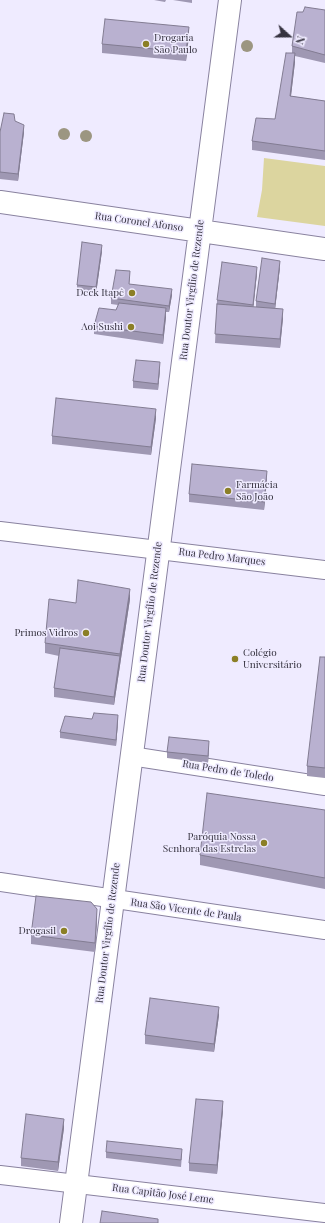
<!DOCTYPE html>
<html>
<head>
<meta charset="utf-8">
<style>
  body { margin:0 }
  #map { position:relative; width:325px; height:1223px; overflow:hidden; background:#efebff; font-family:"Playfair Display",serif }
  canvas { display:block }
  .north { position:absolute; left:269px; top:16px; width:40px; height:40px; -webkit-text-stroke:3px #efebff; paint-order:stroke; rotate:111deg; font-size:11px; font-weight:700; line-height:16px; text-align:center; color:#35323f }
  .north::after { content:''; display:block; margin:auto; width:14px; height:18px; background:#35323f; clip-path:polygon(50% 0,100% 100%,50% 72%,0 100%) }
</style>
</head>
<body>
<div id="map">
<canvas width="325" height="1223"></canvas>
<div class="north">N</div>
</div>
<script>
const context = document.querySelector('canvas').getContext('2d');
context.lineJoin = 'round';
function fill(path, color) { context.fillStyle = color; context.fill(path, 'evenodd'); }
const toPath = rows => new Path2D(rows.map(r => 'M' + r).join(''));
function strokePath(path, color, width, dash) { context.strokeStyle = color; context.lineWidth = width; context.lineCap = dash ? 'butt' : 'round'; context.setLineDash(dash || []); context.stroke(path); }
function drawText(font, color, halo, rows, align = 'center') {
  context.font = font + ' "Playfair Display",serif'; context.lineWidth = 3; context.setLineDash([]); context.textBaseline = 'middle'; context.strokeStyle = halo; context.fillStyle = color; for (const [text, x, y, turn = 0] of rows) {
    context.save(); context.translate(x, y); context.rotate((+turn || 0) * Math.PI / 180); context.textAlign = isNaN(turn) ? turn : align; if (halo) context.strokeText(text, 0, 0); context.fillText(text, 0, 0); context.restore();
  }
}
fill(toPath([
  [264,158,325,166,325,226,257,217,262,190]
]), '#dcd59f');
const minor = toPath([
  [0,531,325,570],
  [131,756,325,786],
  [0,882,325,930],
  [0,1175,325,1213]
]);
const major = toPath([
  [0,202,325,249],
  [71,1223,230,0]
]);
strokePath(minor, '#89829f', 20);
strokePath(major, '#89829f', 24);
strokePath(minor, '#fff', 18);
strokePath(major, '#fff', 22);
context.fillStyle = '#9c9681';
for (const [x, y] of [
  [247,46],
  [64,134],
  [86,136]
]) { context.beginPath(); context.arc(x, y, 6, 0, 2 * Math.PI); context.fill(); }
fill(toPath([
  [154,0,166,0,165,2],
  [173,0,192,0,192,3],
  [325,10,325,63,295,56,295,62,291,96,325,101,325,160,252,150,252,141,275,119,292,53,292,46,303,12],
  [189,36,186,61,102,53,102,44],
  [15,121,24,132,18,181,0,179,0,132],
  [102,251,96,294,77,291,77,285],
  [280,267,275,309,283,318,280,348,215,343,217,300,257,273,253,307,256,307,256,301],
  [130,278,129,284,172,295,169,312,166,312,166,317,163,344,94,334,94,326,116,310,118,305,111,304,111,298],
  [160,369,158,390,133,388,133,381],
  [156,418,151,455,52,444,52,436],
  [267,480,264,510,189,502,189,494],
  [130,599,114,705,54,697,54,688,59,656,45,653,45,643,76,603],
  [325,657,325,778,307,776,307,766],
  [118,722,116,746,60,738,60,732],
  [209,748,208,763,167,758,167,752],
  [325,810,325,889,200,865,200,855],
  [97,918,95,952,31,944,31,935],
  [219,1015,214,1052,145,1044,145,1035],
  [223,1110,217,1174,189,1171,189,1163],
  [64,1128,58,1171,21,1166,21,1158],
  [106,1152,182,1155,181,1167,106,1158]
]), '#9f98b3');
fill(toPath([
  [189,27,189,36,186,61,186,52],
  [295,53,295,62,290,104,290,96],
  [24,125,24,132,18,181,18,174],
  [102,245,102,251,96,294,96,287],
  [280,261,280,267,275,310,275,304],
  [257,267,257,273,253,312,253,305],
  [172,289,172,295,169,312,169,306],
  [166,308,166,317,163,344,163,335],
  [283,309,283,318,280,348,280,339],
  [160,362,160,369,158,390,158,384],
  [156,409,156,418,151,455,151,447],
  [267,471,267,480,264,510,264,502],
  [130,589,130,599,114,705,114,697,120,654],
  [118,715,118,722,116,746,116,740],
  [209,741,209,748,208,763,208,756],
  [97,909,97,918,95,952,95,943],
  [219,1007,219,1015,214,1052,214,1044],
  [223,1101,223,1110,217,1174,217,1165],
  [64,1119,64,1128,58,1171,58,1162]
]), '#827c92');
const building = toPath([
  [305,7,325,10,325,55,292,46,297,12,303,12,305,7],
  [105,19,189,27,186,52,102,44,105,19],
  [286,53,295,53,290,96,325,101,325,151,252,141,256,118,275,119,286,53],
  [4,113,14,114,15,121,24,125,18,174,0,172,0,132,4,113],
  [82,242,102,245,96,287,77,285,82,242],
  [262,258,280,261,275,304,256,301,262,258],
  [222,262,257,267,253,305,217,300,222,262],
  [116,270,130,271,129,284,172,289,169,306,111,298,116,270],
  [119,303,166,308,163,335,94,326,99,308,116,310,119,303],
  [217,304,283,309,280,339,215,334,217,304],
  [136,360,160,362,158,384,133,381,136,360],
  [56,398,156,409,151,447,52,436,56,398],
  [192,464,267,471,264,502,189,494,192,464],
  [78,580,130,589,120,654,45,643,49,599,76,603,78,580],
  [60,648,120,656,114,697,54,688,60,648],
  [320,657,325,657,325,768,307,766,320,657],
  [94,713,118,715,116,740,60,732,65,716,92,719,94,713],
  [169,737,209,741,208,756,167,752,169,737],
  [207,793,325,810,325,878,200,855,207,793],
  [36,896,91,902,97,909,95,943,31,935,36,896],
  [150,998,219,1007,214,1044,145,1035,150,998],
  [196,1099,223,1101,217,1165,189,1163,196,1099],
  [26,1114,64,1119,58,1162,21,1158,26,1114],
  [107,1141,182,1149,181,1160,106,1152,107,1141],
  [102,1211,158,1219,158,1223,100,1223,102,1211]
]);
fill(building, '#b9b1d0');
strokePath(building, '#827c92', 1);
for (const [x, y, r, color] of [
  [146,44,4,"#8b7f26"],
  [132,293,4,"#8b7f26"],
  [131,327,4,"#8b7f26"],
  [228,491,4,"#8b7f26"],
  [86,633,4,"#8b7f26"],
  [235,659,4,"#8b7f26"],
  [264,843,4,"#8b7f26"],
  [64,931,4,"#8b7f26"]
]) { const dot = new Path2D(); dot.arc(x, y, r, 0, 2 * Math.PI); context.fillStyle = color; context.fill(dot); strokePath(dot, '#efebff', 1.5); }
drawText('10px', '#35323f', '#efebff', [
  ["Drogaria",154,38,"left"],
  ["São Paulo",154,50,"left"],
  ["Deck Itapê",124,293],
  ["Aoi Sushi",123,327],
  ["Farmácia",236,485,"left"],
  ["São João",236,497,"left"],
  ["Primos Vidros",78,633],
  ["Colégio",243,653,"left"],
  ["Universitário",243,665,"left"],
  ["Paróquia Nossa",256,837],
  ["Senhora das Estrelas",256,849],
  ["Drogasil",56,931]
], 'right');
drawText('10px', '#35323f', '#efebff', [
  ["Rua Coronel Afonso",139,222,8],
  ["Rua Doutor Virgílio de Rezende",192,290,-83],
  ["Rua Pedro Marques",222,557,7],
  ["Rua Doutor Virgílio de Rezende",150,612,-83],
  ["Rua Pedro de Toledo",228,771,9],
  ["Rua São Vicente de Paula",186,910,8],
  ["Rua Doutor Virgílio de Rezende",108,933,-83],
  ["Rua Capitão José Leme",163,1194,7]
]);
</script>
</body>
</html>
